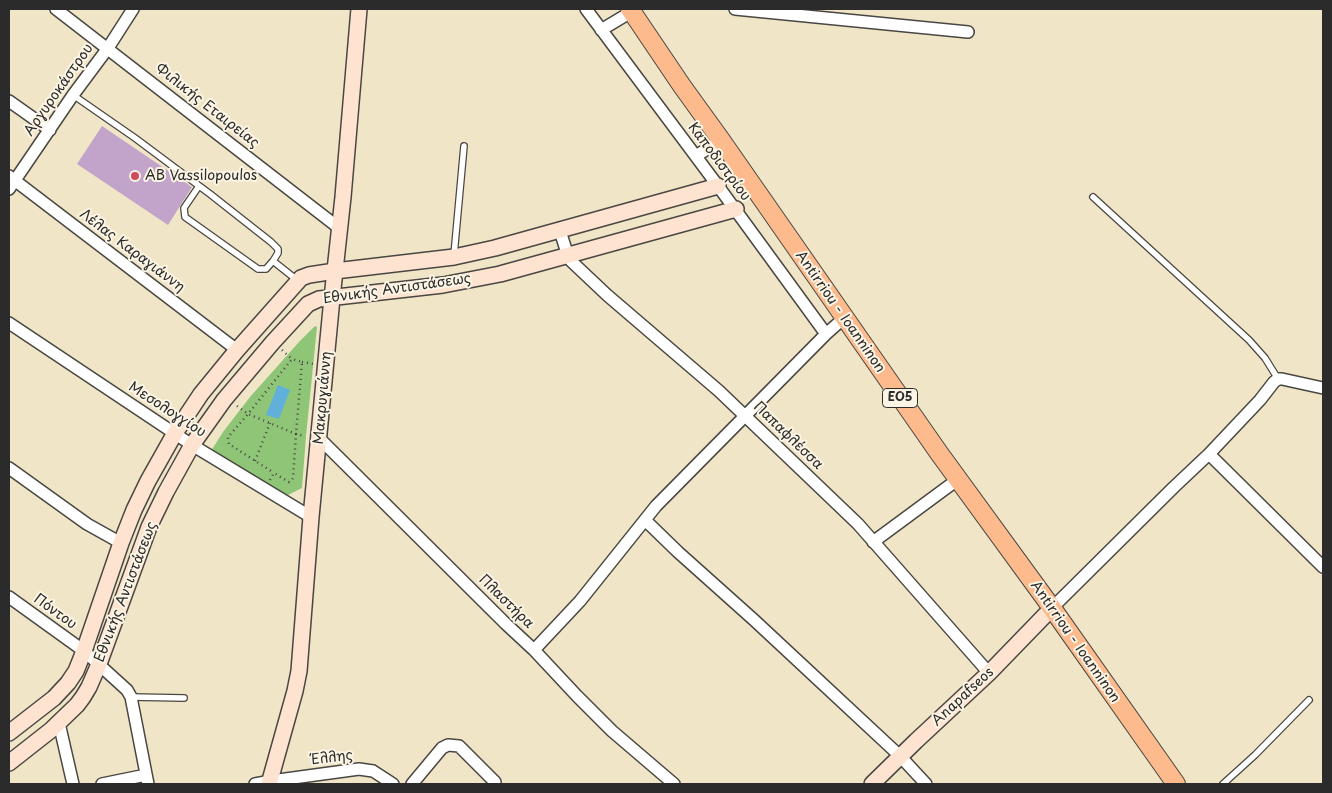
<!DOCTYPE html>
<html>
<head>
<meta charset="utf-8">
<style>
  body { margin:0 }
  #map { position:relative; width:1332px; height:793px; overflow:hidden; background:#f0e5c7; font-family:"Playpen Sans",sans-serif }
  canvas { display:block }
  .frame { position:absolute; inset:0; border:10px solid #2b2b2b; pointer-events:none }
</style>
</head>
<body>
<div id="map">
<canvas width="1332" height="793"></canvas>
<div class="frame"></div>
</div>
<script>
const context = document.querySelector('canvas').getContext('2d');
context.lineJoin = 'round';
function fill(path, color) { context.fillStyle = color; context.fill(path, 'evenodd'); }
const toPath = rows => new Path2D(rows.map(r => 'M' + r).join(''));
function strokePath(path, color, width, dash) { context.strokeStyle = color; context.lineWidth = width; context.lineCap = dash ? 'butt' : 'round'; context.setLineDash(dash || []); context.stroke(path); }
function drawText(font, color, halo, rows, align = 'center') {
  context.font = font + ' "Playpen Sans",sans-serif'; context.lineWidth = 4; context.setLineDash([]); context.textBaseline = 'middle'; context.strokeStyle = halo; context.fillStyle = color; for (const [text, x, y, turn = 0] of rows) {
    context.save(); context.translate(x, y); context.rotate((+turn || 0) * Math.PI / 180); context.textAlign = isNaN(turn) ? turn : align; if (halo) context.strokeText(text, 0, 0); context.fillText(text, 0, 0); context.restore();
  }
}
fill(toPath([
  [315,326,317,327,306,436,302,488,286,496,211,451,223,432,250,397,299,342]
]), '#8fc577');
fill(toPath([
  [278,385,290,390,279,419,266,415]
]), '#61b0db');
fill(toPath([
  [102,126,192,187,168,225,77,164]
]), '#c2a3ca');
const lane = toPath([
  [73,95,135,138,210,194,271,242,278,249,278,253,273,261,297,280],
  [199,186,184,208,185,217,258,269,266,269,273,261],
  [1093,197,1249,340,1265,358,1278,379],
  [454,255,464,146],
  [131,697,184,698],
  [1223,784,1255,755,1309,700]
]);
const street = toPath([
  [56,9,339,228],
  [586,9,718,186,826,334],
  [735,9,968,32],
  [601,30,636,9],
  [9,101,50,130],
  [696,156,721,140],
  [9,176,237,350],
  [9,189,73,95,108,48,133,9],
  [560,231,568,256,571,261,607,295,719,391,858,524,989,673],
  [9,323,192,445,311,517],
  [319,438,506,624,534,650,577,696,612,731,674,784],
  [1209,454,1323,567],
  [9,468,87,524,121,543],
  [645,520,678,552,754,620,900,756,926,784],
  [873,542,957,480],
  [9,597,84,651,127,690,131,697,148,784],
  [1052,608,1174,487,1209,454,1260,400,1274,382,1278,379,1282,379,1323,388],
  [534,650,580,601,656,506,826,334,844,318],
  [59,723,73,784],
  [102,784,146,775],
  [255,784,271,781,359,769,373,771,393,784],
  [412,784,442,748,448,745,459,746,495,782]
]);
const secondary = toPath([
  [9,733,54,698,68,683,76,671,84,651,121,543,134,510,148,481,175,433,201,394,237,350,301,278,309,275,335,271,454,257,495,248,718,186],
  [9,763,51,730,77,705,83,697,89,687,99,664,149,527,166,492,192,445,224,400,273,342,308,304,319,299,443,285,500,274,736,209],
  [269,784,295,691,299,671,311,517,332,298,343,197,359,9],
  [872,784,916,741,989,673,1052,608]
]);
const primary = toPath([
  [630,9,682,86,721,140,939,453,1052,608,1176,784]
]);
strokePath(lane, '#494742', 8);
strokePath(street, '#494742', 14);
strokePath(secondary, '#494742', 18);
strokePath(primary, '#494742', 20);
strokePath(toPath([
  [282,350,292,359],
  [302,362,314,364],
  [237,406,248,414,296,434,302,362,292,359,248,414,228,437,228,440,229,444,274,473],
  [255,461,270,423],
  [270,480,274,473,289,482,291,481,293,478,296,434,305,436]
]), '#494742', 2.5, [1, 4]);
strokePath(lane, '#fff', 5.5);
strokePath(street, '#fff', 11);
strokePath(secondary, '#fee3d1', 15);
strokePath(primary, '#fcba8d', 18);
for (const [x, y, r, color] of [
  [135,176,5,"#d1495b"]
]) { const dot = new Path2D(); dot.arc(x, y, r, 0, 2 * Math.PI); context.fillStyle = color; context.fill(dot); strokePath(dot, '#fcf5e5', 2); }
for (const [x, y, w] of [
  [900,398,35]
]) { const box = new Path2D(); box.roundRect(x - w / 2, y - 9.5, w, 19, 4); context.fillStyle = '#fcf5e5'; context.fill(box); strokePath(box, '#2b2b2b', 1); }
drawText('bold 12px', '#2b2b2b', null, [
  ["ΕΟ5",900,398]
]);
drawText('14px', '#2b2b2b', '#fcf5e5', [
  ["Αργυροκάστρου",59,90,-55],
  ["Φιλικής Εταιρείας",207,106,38],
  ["Καποδιστρίου",719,162,53],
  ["Λέλας Καραγιάννη",132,251,37],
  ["Εθνικής Αντιστάσεως",397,289,-8],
  ["Antirriou - Ioanninon",840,312,55],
  ["Μακρυγιάννη",323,398,-85],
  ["Μεσολογγίου",167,410,33],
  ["Παπαφλέσσα",788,436,44],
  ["Εθνικής Αντιστάσεως",126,592,-69],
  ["Πλαστήρα",506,602,44],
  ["Πόντου",55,612,36],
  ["Antirriou - Ioanninon",1075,642,55],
  ["Anapafseos",963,697,-43],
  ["Έλλης",332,758,-7]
]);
drawText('14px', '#2b2b2b', '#fcf5e5', [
  ["AB Vassilopoulos",145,176]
], 'left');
</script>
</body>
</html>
